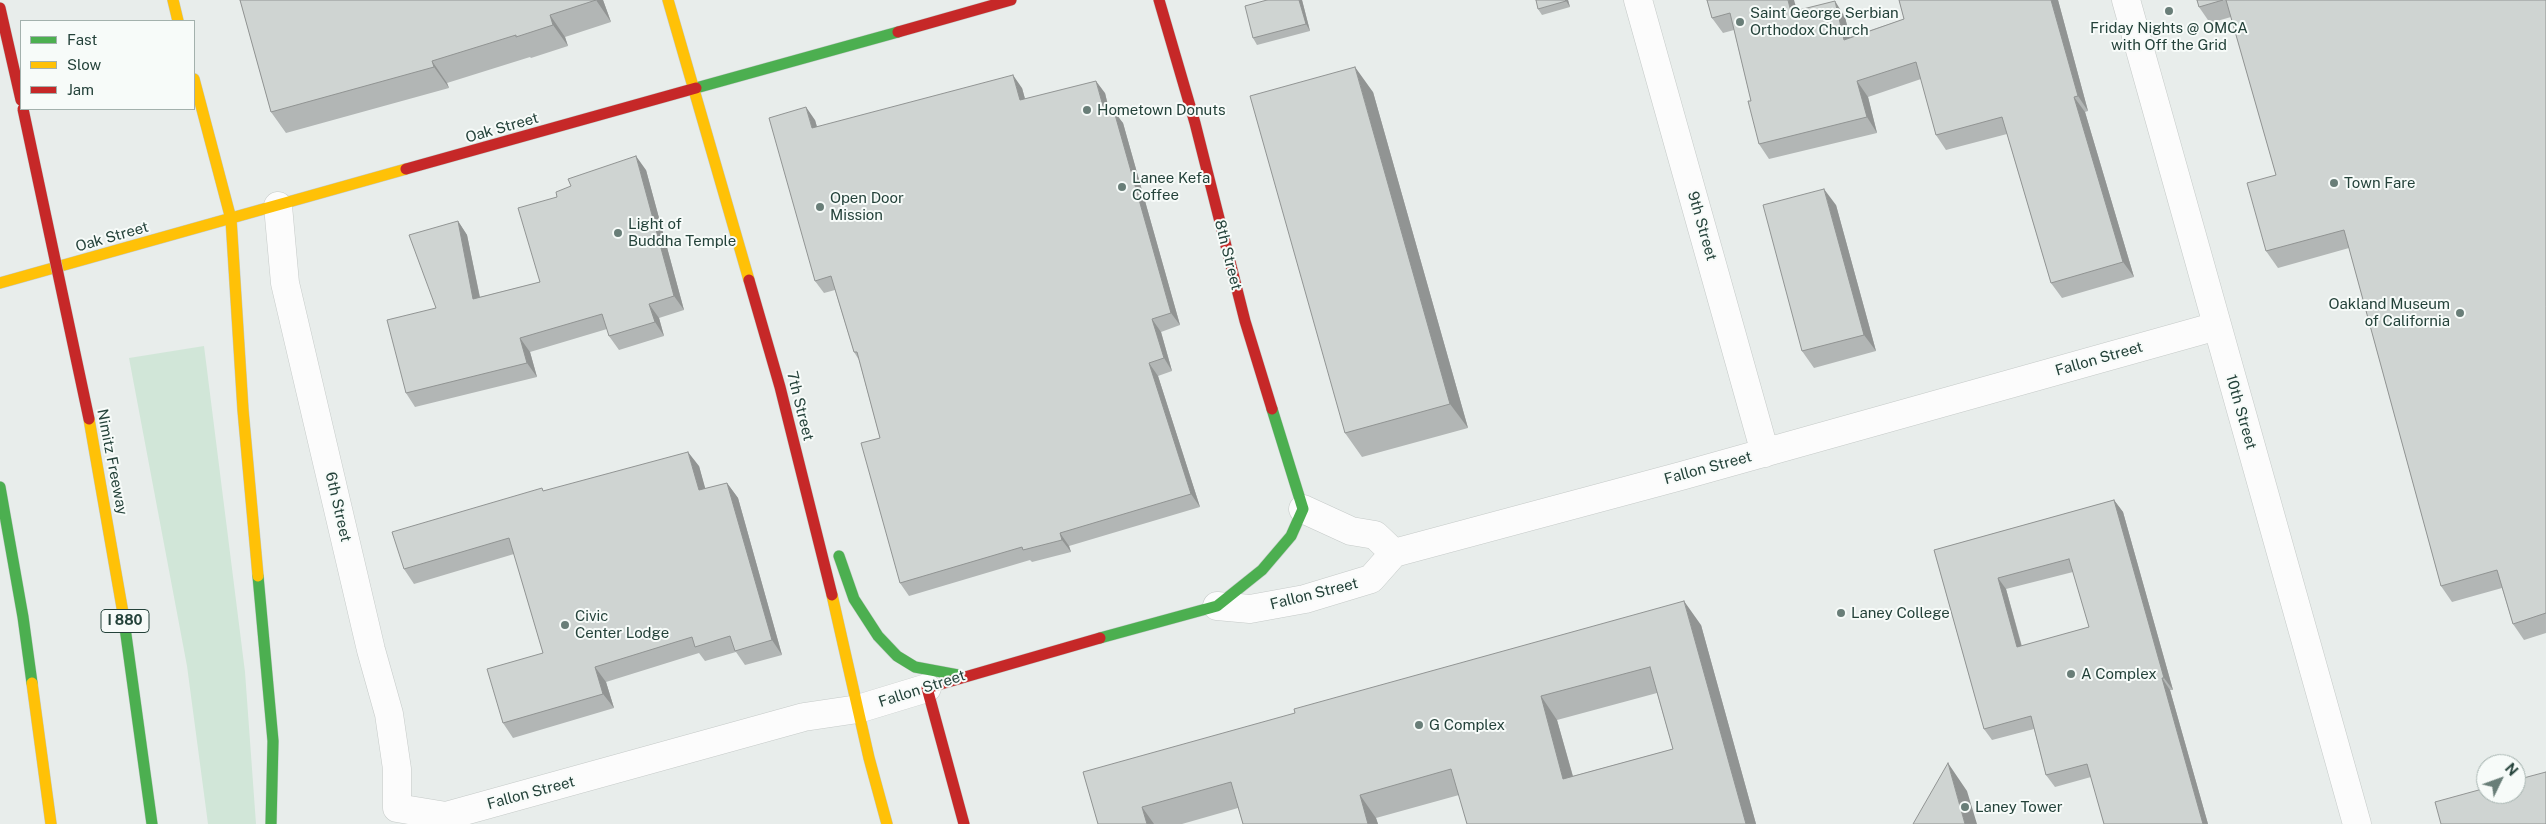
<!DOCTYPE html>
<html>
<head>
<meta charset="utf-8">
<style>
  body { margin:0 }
  #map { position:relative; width:2546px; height:824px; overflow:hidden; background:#e8edeb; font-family:"Public Sans",sans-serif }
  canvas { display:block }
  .legend { position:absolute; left:20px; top:20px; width:175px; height:90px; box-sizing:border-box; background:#f7fbf9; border:1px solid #a3b1ad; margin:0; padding:6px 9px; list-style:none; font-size:15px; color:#24423a }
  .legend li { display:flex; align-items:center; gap:10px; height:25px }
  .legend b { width:25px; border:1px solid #a3b1ad }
  .north { position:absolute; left:2476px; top:754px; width:50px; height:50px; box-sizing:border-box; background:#f7fbf9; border:1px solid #a3b1ad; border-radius:50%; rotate:48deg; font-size:14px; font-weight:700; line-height:20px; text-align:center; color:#24423a }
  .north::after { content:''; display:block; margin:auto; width:18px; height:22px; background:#697e78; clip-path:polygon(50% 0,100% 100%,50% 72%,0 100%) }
</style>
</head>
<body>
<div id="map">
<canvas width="2546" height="824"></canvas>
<ul class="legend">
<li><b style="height:6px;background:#4caf50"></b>Fast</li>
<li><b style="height:6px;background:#ffc107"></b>Slow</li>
<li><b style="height:6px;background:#c62828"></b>Jam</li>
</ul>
<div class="north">N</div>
</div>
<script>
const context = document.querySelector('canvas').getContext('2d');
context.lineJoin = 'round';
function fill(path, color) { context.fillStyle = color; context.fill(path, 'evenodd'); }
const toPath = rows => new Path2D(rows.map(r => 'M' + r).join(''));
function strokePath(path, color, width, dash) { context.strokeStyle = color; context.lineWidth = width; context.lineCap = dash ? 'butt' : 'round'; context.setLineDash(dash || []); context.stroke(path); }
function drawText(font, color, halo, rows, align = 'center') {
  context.font = font + ' "Public Sans",sans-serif'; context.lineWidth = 4; context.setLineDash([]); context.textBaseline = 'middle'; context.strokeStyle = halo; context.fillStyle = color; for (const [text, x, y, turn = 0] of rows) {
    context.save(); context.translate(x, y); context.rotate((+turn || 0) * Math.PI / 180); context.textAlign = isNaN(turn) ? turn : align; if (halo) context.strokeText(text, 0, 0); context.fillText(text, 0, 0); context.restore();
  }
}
fill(toPath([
  [204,346,245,672,256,824,208,824,187,666,129,358]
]), '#d1e6d8');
const street = toPath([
  [1638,0,1765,453],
  [2126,0,2357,824],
  [278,206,285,283,371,650,389,714,397,769,397,808,446,816,804,717,858,709,927,688],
  [1303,509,1351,531,1375,535,1394,553],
  [1217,606,1250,609,1305,599,1371,579,1394,553,1681,476,2217,326]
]);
const fast = toPath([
  [696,88,898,32],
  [0,487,23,617,32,683],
  [839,556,854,599,878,636,897,656,915,667,958,675],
  [258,576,273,741,271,824],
  [123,613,152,824],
  [1100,638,1217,606,1262,570,1291,536,1303,509,1272,409]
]);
const slow = toPath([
  [173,0,178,21],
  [668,0,749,280],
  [194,79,231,219],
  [231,219,243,410,258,576],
  [0,283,406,169],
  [89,419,123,613],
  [832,595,869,758,887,824],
  [32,683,51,824]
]);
const jam = toPath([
  [1159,0,1195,123,1245,321,1272,409],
  [0,8,21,100],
  [898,32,1011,0],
  [406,169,696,88],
  [749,280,780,387,832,595],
  [964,824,927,688,1100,638]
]);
strokePath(street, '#c5cac8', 29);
strokePath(fast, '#c3cbc8', 12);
strokePath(slow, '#c3cbc8', 12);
strokePath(jam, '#c3cbc8', 12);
strokePath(street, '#fcfcfc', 28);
strokePath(fast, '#4caf50', 11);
strokePath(slow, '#ffc107', 11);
strokePath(jam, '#c62828', 11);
const jamBridge = toPath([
  [23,109,89,419]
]);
strokePath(jamBridge, '#c3ccc9', 12, []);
strokePath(jamBridge, '#c62828', 11);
fill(toPath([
  [240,0,603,0,611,22,565,37,568,46,531,58,530,57,447,83,449,88,286,133,271,112],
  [1267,0,1302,0,1310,31,1257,45,1253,38],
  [1568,0,1570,7,1542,15,1538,9],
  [1707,0,1845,17,1850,37,1904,19,1899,0,2058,0,2088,111,2085,112,2134,277,2062,298,2051,283,2007,134,1946,150,1936,135,1921,79,1868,97,1877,133,1769,159,1759,144,1751,101,1734,30,1723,33,1712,18],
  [2197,0,2546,0,2546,633,2524,640,2513,624,2502,588,2452,602,2441,586,2349,248,2278,268,2266,251,2276,175,2231,17,2210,23,2199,7],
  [1022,88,1025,99,1105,93,1109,109,1123,123,1180,325,1161,332,1172,371,1158,376,1200,507,1069,546,1071,552,1032,562,1030,560,909,596,900,583,880,438,859,360,854,352,835,290,824,293,815,281,815,120,817,127],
  [1373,92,1468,428,1362,457,1345,433],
  [646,170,684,310,659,318,664,336,619,350,609,336,607,329,530,352,537,377,415,407,406,393,436,308,458,221,467,235,480,297,540,282],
  [1836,205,1876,351,1814,368,1802,351],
  [699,466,705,489,727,483,738,498,782,655,745,665,736,652,705,661,699,653,606,682,614,708,513,738,503,723,543,653,514,554,414,584,404,569,544,491],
  [2114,500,2123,512,2173,690,2170,690,2208,824,2104,824,2091,777,2055,787,2046,775,2034,729,1992,740,1984,729,1934,550],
  [2073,572,2089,627,2022,646,2006,589],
  [1701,625,1756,824,1467,824,1459,795,1376,818,1378,824,1243,824,1238,808,1182,824,1098,824,1083,772],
  [1657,693,1673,749,1573,776,1557,720]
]), '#b2b6b5');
fill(toPath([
  [596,0,603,0,611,22],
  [1299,0,1302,0,1310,31,1306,24],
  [1565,0,1568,0,1570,7,1566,1],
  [1788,0,1794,0,1802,27,1791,12],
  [2051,0,2058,0,2088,111,2078,96],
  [1835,1,1845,17,1854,55,1844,40],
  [550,15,565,37,568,46,553,25],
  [432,61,447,83,449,88,434,67],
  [1355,67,1373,92,1468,428,1450,404],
  [1013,75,1022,88,1029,113,1020,100],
  [1096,81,1105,93,1111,119,1103,106],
  [1857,81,1868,97,1877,133,1867,117],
  [2074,97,2085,112,2134,277,2123,262],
  [806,107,815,120,821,141,812,128],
  [1114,111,1123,123,1180,325,1171,313],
  [636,156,646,170,684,310,674,296],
  [1824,189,1836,205,1876,351,1864,335],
  [458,221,467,235,483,313,473,299],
  [649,304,659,318,664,336,655,322],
  [1152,319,1161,332,1172,371,1164,358],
  [520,338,530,352,537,377,527,363],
  [1149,363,1158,376,1200,507,1191,494],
  [688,452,699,466,710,505,699,490],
  [727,483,738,498,782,655,772,640],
  [2114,500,2123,512,2173,690,2164,678],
  [1060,533,1069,546,1071,552,1062,540],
  [1998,578,2006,589,2025,659,2017,647],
  [1684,601,1701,625,1756,824,1746,824],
  [595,667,606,682,614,708,603,694],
  [2162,678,2170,690,2208,824,2203,824],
  [1541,696,1557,720,1580,802,1563,779],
  [1948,763,1967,791,1977,824,1965,824],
  [1360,795,1376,818,1378,824,1368,824],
  [1142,807,1154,824,1147,824]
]), '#919493');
const building = toPath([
  [240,0,596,0,550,15,553,25,516,37,516,35,432,61,434,67,271,112,240,0],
  [1267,0,1299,0,1306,24,1253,38,1245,6,1267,0],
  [1536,0,1565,0,1566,1,1538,9,1536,0],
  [1707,0,1788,0,1791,12,1835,1,1844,40,1904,19,1899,0,2051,0,2078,96,2074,97,2123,262,2051,283,2002,117,1936,135,1916,62,1857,81,1867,117,1759,144,1748,101,1751,101,1730,13,1712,18,1707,0],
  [2197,0,2223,0,2199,7,2197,0],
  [2226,0,2546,0,2546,613,2513,624,2497,570,2441,586,2344,230,2266,251,2247,183,2276,175,2226,0],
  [1355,67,1450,404,1345,433,1250,96,1355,67],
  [1013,75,1020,100,1096,81,1103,106,1114,111,1171,313,1152,319,1164,358,1149,363,1191,494,1060,533,1062,540,1023,550,1022,547,900,583,861,443,880,438,857,352,854,352,831,276,815,281,769,118,806,107,812,128,1013,75],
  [636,156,674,296,649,304,655,322,609,336,602,314,520,338,527,363,406,393,387,320,436,308,409,235,458,221,473,299,540,282,518,208,557,197,556,192,571,186,568,179,636,156],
  [1824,189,1864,335,1802,351,1763,205,1824,189],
  [688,452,699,490,727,483,772,640,735,651,730,636,695,647,692,637,595,667,603,694,503,723,487,669,543,653,509,538,404,569,392,532,542,488,543,491,688,452],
  [2114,500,2164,678,2162,678,2203,824,2104,824,2087,764,2046,775,2031,716,1984,729,1934,550,2114,500],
  [2069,559,2089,627,2017,647,1998,578,2069,559],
  [1684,601,1746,824,1467,824,1451,769,1360,795,1368,824,1243,824,1231,782,1142,807,1147,824,1098,824,1083,772,1295,713,1294,709,1684,601],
  [1650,667,1673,749,1563,779,1541,696,1650,667],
  [1948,763,1965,824,1913,824,1948,763],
  [2546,772,2546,824,2441,824,2435,802,2486,788,2486,794,2516,794,2516,780,2546,772]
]);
fill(building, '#cfd4d2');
strokePath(building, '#919493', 1);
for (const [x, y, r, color] of [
  [2169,11,5,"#697e78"],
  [1740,22,5,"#697e78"],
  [1087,110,5,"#697e78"],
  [2334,183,5,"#697e78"],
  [1122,187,5,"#697e78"],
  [820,207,5,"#697e78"],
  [618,233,5,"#697e78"],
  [2460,313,5,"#697e78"],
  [1841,613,5,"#697e78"],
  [565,625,5,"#697e78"],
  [2071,674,5,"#697e78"],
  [1419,725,5,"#697e78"],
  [1965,807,5,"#697e78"]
]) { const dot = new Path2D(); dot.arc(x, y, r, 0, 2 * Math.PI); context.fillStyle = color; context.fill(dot); strokePath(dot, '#f7fbf9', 2); }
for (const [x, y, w] of [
  [125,621,48]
]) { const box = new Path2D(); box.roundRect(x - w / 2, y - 11.5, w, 23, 4); context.fillStyle = '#f7fbf9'; context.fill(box); strokePath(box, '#24423a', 1); }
drawText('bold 14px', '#24423a', null, [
  ["I 880",125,621]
]);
drawText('15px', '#24423a', '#f7fbf9', [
  ["Saint George Serbian",1750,13],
  ["Orthodox Church",1750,30],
  ["Friday Nights @ OMCA",2169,28,"center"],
  ["with Off the Grid",2169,45,"center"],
  ["Hometown Donuts",1097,110],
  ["Lanee Kefa",1132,178],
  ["Coffee",1132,195],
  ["Town Fare",2344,183],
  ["Open Door",830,198],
  ["Mission",830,215],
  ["Light of",628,224],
  ["Buddha Temple",628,241],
  ["Oakland Museum",2450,304,"right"],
  ["of California",2450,321,"right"],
  ["Laney College",1851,613],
  ["Civic",575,616],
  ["Center Lodge",575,633],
  ["A Complex",2081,674],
  ["G Complex",1429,725],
  ["Laney Tower",1975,807]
], 'left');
drawText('15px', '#24423a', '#f7fbf9', [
  ["Oak Street",502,128,-16],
  ["9th Street",1702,226,74],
  ["Oak Street",112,237,-16],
  ["8th Street",1228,255,76],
  ["Fallon Street",2099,359,-16],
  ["7th Street",800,406,76],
  ["10th Street",2241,412,74],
  ["Nimitz Freeway",112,462,79],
  ["Fallon Street",1708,468,-15],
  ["6th Street",338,507,77],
  ["Fallon Street",1314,594,-14],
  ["Fallon Street",922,689,-18],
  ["Fallon Street",531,793,-15]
]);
</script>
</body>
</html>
